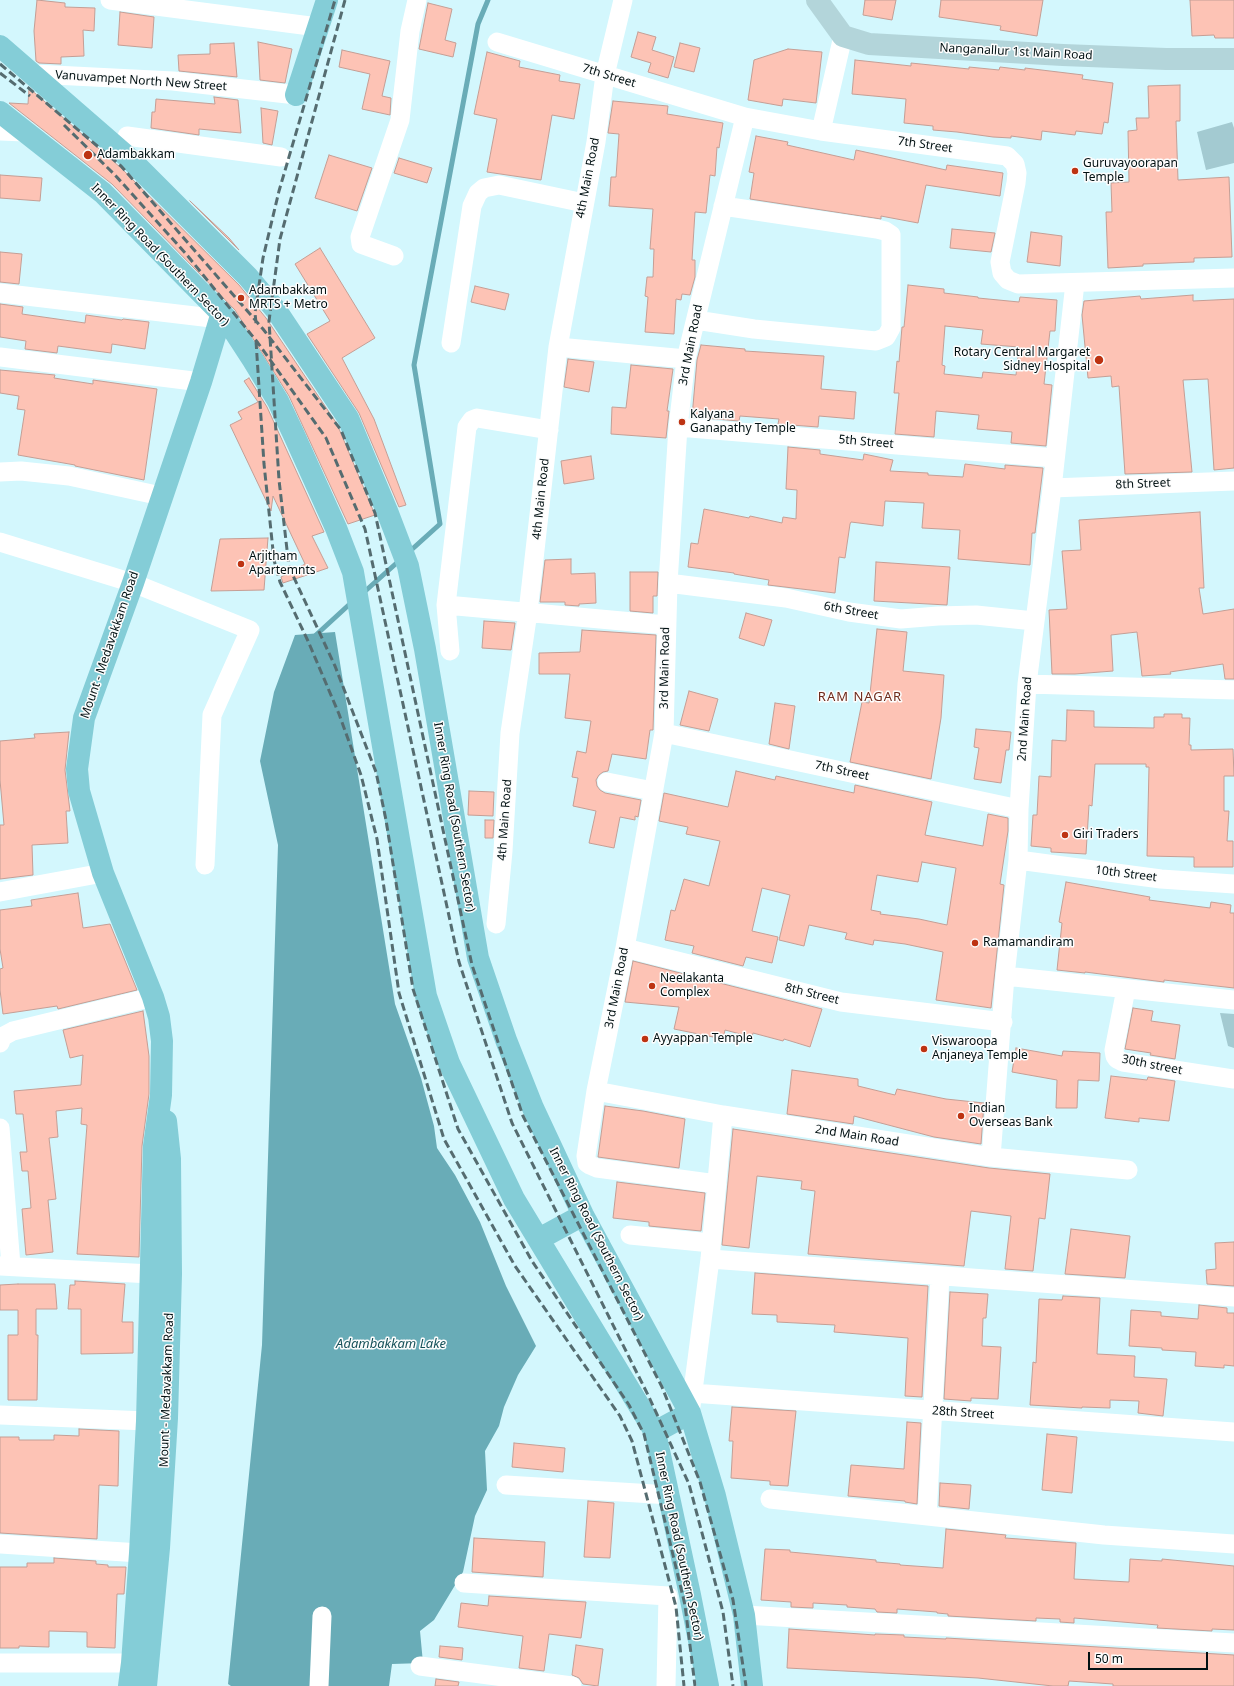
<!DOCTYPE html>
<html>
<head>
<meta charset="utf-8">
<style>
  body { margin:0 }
  #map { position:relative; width:1234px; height:1686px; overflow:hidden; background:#d3f7fd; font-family:"Noto Sans",sans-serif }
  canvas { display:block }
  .scale { position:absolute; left:1088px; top:1652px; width:120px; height:18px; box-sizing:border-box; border:2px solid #011012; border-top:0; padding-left:5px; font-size:12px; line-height:14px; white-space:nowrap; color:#011012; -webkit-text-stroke:3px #fdfdfd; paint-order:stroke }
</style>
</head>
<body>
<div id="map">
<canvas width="1234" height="1686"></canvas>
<div class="scale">50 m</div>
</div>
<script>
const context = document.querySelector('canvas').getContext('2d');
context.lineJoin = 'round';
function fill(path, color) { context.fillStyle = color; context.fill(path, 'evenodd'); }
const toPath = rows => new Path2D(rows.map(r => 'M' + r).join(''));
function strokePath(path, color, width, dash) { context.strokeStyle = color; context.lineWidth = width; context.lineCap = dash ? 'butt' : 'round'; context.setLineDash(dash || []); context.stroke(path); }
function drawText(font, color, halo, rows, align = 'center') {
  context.font = font + ' "Noto Sans",sans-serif'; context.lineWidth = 3; context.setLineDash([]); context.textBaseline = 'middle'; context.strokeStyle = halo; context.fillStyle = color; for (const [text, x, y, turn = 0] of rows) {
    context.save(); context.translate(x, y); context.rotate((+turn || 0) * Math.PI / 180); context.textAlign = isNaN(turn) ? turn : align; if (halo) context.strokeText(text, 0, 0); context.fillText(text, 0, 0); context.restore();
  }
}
fill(toPath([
  [1232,122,1234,128,1234,163,1206,170,1197,132],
  [1220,1013,1234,1014,1234,1048,1228,1046]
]), '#a3cad1');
fill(toPath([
  [335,632,395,1004,421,1078,434,1126,437,1148,455,1175,480,1222,506,1286,536,1346,518,1375,504,1407,499,1426,485,1451,487,1490,475,1516,463,1572,434,1620,420,1631,423,1663,392,1664,389,1686,231,1686,228,1684,262,1345,278,845,260,761,274,692,295,635]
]), '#69acb7');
strokePath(toPath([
  [409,552,440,524,414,365,478,24,488,0],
  [363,593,400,560],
  [317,640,316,635,352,602]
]), '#69acb7', 5);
const building = toPath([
  [37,0,65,3,65,7,95,8,94,31,83,30,84,56,61,57,61,64,39,63,36,61,34,31,37,0],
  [865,0,896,0,892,20,863,15,865,0],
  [941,0,1043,0,1037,36,1000,30,1001,26,939,17,941,0],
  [1190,0,1234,0,1234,38,1215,38,1214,35,1192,36,1190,0],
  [428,3,452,9,445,40,456,43,453,57,419,49,428,3],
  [120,12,154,17,152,48,118,45,120,12],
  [638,32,656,37,652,50,674,57,668,78,648,72,651,63,631,57,638,32],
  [258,42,292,49,285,83,260,80,258,42],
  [234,43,237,77,179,71,178,55,210,54,210,44,234,43],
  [680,43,700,48,694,72,674,67,680,43],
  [788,49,822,52,816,103,783,99,782,106,748,100,754,60,788,49],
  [342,50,390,61,382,96,391,98,390,115,362,109,370,74,339,67,342,50],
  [487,52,520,61,519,67,560,75,559,81,580,84,574,119,552,115,541,180,487,172,497,119,474,114,487,52],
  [855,60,911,66,911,63,969,69,969,67,999,70,1000,67,1025,70,1025,68,1083,75,1082,79,1113,83,1108,123,1104,122,1102,134,1076,131,1075,135,1042,131,1041,140,1011,136,1011,138,993,137,957,132,933,130,933,126,904,123,906,99,852,94,855,60],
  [1180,85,1180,121,1176,121,1178,180,1229,177,1232,257,1194,258,1194,262,1143,264,1143,266,1108,268,1106,212,1112,212,1111,183,1129,182,1128,131,1137,130,1136,118,1149,118,1148,86,1180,85],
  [29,88,121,168,239,285,266,318,337,424,375,515,348,524,289,396,235,310,112,184,9,103,28,104,29,88],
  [214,97,238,100,241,133,199,129,199,135,151,128,152,112,155,112,156,99,215,104,214,97],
  [613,101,668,106,667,114,723,123,719,148,717,147,715,176,710,175,706,213,695,212,692,260,695,260,695,277,690,295,682,294,681,300,676,299,674,334,645,332,648,297,645,296,647,277,653,277,654,249,650,249,653,209,609,206,611,177,616,177,619,134,608,133,613,101],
  [261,108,278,111,272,145,263,143,261,108],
  [756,136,788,142,787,145,854,160,856,150,946,170,947,165,1003,173,1000,196,926,185,918,223,881,216,881,219,750,199,754,173,749,172,756,136],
  [329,155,372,168,357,211,315,198,329,155],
  [399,158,432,168,427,183,394,173,399,158],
  [0,175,42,178,40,201,0,198,0,175],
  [190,201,229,238,239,250,190,201],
  [952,229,995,233,991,252,950,248,952,229],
  [1031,232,1062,236,1060,266,1027,262,1031,232],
  [320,248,375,338,342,358,374,419,406,505,399,507,359,413,307,334,330,321,295,264,320,248],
  [0,252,22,254,19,284,0,282,0,252],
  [908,285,944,289,944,293,978,297,978,298,1019,302,1020,297,1057,300,1055,331,1050,331,1044,384,1052,385,1046,446,1011,443,1012,432,977,429,979,415,936,411,934,437,895,434,899,393,894,393,897,361,899,362,902,327,904,327,908,285],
  [945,326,983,330,981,344,1019,347,1016,375,983,372,982,378,944,374,945,366,942,365,945,326],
  [475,286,509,294,505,310,471,302,475,286],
  [1193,295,1193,301,1234,299,1234,468,1214,470,1208,379,1183,380,1192,472,1125,474,1119,386,1112,387,1111,376,1088,378,1082,315,1084,301,1140,296,1141,299,1193,295],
  [0,304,23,307,22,314,85,323,86,315,122,320,123,319,149,322,145,349,112,344,111,353,58,346,57,353,25,349,26,341,0,337,0,304],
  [701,345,745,349,745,351,824,356,821,389,856,392,854,419,819,416,818,427,778,424,779,419,740,416,739,421,692,417,697,360,701,345],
  [568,359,594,362,589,392,564,387,568,359],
  [631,365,673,369,667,411,669,411,666,438,611,434,612,407,626,408,631,365],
  [0,370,55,375,54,378,93,384,93,380,157,389,144,480,75,466,75,465,18,455,25,410,17,409,19,396,0,393,0,370],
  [249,378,267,407,324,532,312,536,328,568,283,583,281,577,305,564,273,496,271,511,230,425,242,419,238,412,258,402,244,381,249,378],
  [788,447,820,450,820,454,863,460,864,454,893,460,890,471,928,473,928,475,963,477,965,464,1005,469,1005,465,1043,468,1035,533,1032,533,1030,565,958,559,960,530,922,528,924,503,885,501,883,526,851,522,850,524,845,558,839,557,835,593,768,585,769,580,734,574,734,573,688,567,691,543,698,544,704,509,749,518,750,516,782,523,783,517,796,519,797,490,786,489,788,447],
  [591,456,594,479,564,484,561,461,591,456],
  [1200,512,1204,588,1199,588,1203,614,1234,609,1234,679,1225,679,1223,664,1170,672,1171,674,1142,676,1137,632,1111,635,1113,671,1075,674,1052,674,1049,610,1067,609,1062,551,1081,550,1079,520,1200,512],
  [268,538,264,590,211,591,220,539,268,538],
  [571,559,571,574,595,573,596,603,579,604,579,606,565,605,565,602,540,602,545,560,571,559],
  [876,562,950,567,947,605,874,601,876,562],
  [630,572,658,572,657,596,653,596,653,613,630,611,630,572],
  [746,613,772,620,764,646,739,638,746,613],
  [484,621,515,623,511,650,482,648,484,621],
  [877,629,907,632,903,671,944,675,941,718,931,779,850,762,862,702,869,703,877,629],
  [582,630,656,635,653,730,650,730,646,759,612,754,608,771,603,772,599,775,596,780,597,786,600,790,605,793,641,800,638,817,635,816,635,820,620,817,614,848,589,843,596,811,573,806,578,778,572,777,577,751,586,753,591,721,565,718,570,674,539,674,539,653,580,652,582,630],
  [689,691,718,699,709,731,680,725,689,691],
  [775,703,795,706,789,749,769,744,775,703],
  [1067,710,1094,711,1094,727,1154,728,1154,717,1164,717,1164,714,1182,714,1182,718,1190,718,1189,745,1191,745,1191,750,1233,749,1234,776,1224,776,1224,811,1229,811,1227,841,1233,841,1233,867,1194,867,1194,857,1147,856,1149,767,1146,767,1146,764,1095,764,1092,806,1089,805,1086,854,1051,852,1051,848,1031,846,1033,815,1037,815,1039,776,1051,777,1052,740,1066,741,1067,710],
  [976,729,1011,732,1009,750,1006,750,1001,783,974,779,979,748,974,747,976,729],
  [69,732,65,770,70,811,66,811,68,843,32,845,33,875,0,879,0,825,4,825,0,780,0,741,35,738,34,734,69,732],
  [736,771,775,780,776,776,854,793,855,785,932,802,925,835,983,846,988,814,1008,818,1008,831,1000,884,1004,885,991,1008,936,1000,943,952,905,944,874,940,873,945,845,939,847,933,809,925,804,946,779,940,790,895,762,888,752,931,778,937,772,963,746,957,743,966,692,953,694,946,665,940,671,910,675,911,684,879,709,886,720,841,686,834,688,827,659,821,664,793,728,807,736,771],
  [922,862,956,868,947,925,919,919,880,914,881,912,871,910,877,875,918,882,922,862],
  [469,791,494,792,493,816,468,815,469,791],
  [485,820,494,820,493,838,485,838,485,820],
  [1066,882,1150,897,1149,900,1210,908,1211,902,1231,905,1230,913,1234,913,1234,988,1164,980,1164,982,1140,979,1085,972,1085,973,1057,970,1062,923,1059,922,1066,882],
  [78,893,83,928,110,924,137,990,58,1009,57,1006,3,1014,0,990,0,969,3,968,0,949,0,910,32,906,31,900,78,893],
  [633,961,822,1009,810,1047,784,1039,783,1041,753,1033,752,1037,725,1030,723,1039,674,1029,679,1007,625,1002,633,961],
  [1133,1008,1153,1011,1151,1021,1180,1025,1175,1059,1150,1055,1151,1053,1125,1049,1133,1008],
  [143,1011,149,1056,149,1094,142,1146,139,1257,77,1254,87,1125,81,1124,82,1108,56,1111,58,1137,49,1138,56,1199,48,1200,53,1252,26,1255,22,1209,31,1208,28,1171,22,1171,20,1152,27,1152,23,1114,16,1114,14,1091,81,1085,83,1055,70,1058,63,1030,143,1011],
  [1016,1048,1062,1056,1063,1051,1100,1053,1099,1081,1078,1080,1077,1108,1056,1108,1057,1080,1012,1072,1016,1048],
  [792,1070,858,1079,858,1086,895,1095,897,1089,946,1099,984,1103,981,1144,934,1137,854,1116,853,1124,787,1114,792,1070],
  [1111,1076,1147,1080,1148,1077,1175,1081,1169,1121,1139,1118,1139,1122,1105,1118,1111,1076],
  [605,1106,643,1111,685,1119,679,1168,598,1157,605,1106],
  [733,1129,989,1168,1050,1174,1045,1219,1039,1218,1033,1271,1005,1269,1011,1216,971,1211,964,1266,808,1254,815,1191,801,1189,802,1181,757,1176,749,1248,722,1245,733,1129],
  [617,1182,705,1193,701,1231,649,1226,649,1222,613,1218,617,1182],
  [1071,1229,1130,1236,1125,1278,1065,1274,1071,1229],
  [1234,1242,1234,1286,1207,1284,1206,1270,1216,1269,1215,1243,1234,1242],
  [755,1273,928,1286,922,1397,905,1396,908,1338,834,1332,835,1325,777,1322,777,1315,752,1314,755,1273],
  [75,1281,125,1284,122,1322,133,1322,133,1353,81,1354,81,1309,68,1309,70,1285,75,1285,75,1281],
  [18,1284,55,1284,57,1309,36,1309,36,1335,38,1335,37,1400,8,1400,8,1335,18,1335,18,1310,0,1310,0,1285,18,1284],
  [950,1292,988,1294,986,1318,983,1318,982,1346,1001,1347,998,1399,971,1398,971,1401,944,1399,950,1292],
  [1063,1296,1100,1298,1097,1354,1135,1356,1134,1377,1167,1379,1163,1416,1138,1413,1139,1401,1110,1400,1110,1408,1082,1407,1082,1408,1030,1405,1033,1362,1036,1363,1039,1299,1062,1300,1063,1296],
  [1199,1305,1227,1308,1227,1313,1234,1313,1234,1366,1224,1365,1224,1368,1195,1366,1196,1352,1162,1350,1162,1348,1129,1346,1131,1310,1161,1312,1161,1316,1198,1319,1199,1305],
  [732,1407,796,1411,788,1486,770,1485,770,1481,731,1478,733,1441,729,1441,732,1407],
  [907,1422,921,1423,917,1504,905,1502,905,1501,848,1496,851,1465,904,1469,907,1422],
  [79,1429,119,1431,118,1486,99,1485,97,1539,0,1533,0,1437,19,1437,19,1440,54,1440,54,1435,79,1436,79,1429],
  [1047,1434,1077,1437,1072,1493,1042,1490,1047,1434],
  [514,1443,565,1448,563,1472,512,1467,514,1443],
  [940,1483,971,1485,969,1509,939,1506,940,1483],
  [588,1501,614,1503,610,1558,584,1557,588,1501],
  [946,1529,1006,1535,1005,1538,1076,1543,1074,1579,1129,1582,1130,1559,1162,1561,1162,1559,1234,1566,1234,1630,1212,1629,1212,1631,1157,1628,1158,1625,1074,1618,1074,1623,1060,1622,1060,1619,1036,1618,1036,1621,948,1616,948,1614,937,1613,937,1612,897,1609,897,1613,877,1612,875,1609,847,1607,847,1605,813,1603,813,1608,791,1607,791,1602,761,1600,765,1549,790,1550,790,1552,876,1560,876,1562,900,1564,900,1565,943,1568,946,1529],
  [474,1538,545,1542,543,1577,472,1572,474,1538],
  [54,1558,96,1561,96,1564,108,1565,108,1567,126,1567,124,1594,117,1594,115,1648,87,1647,87,1632,49,1631,49,1647,19,1646,19,1648,0,1648,0,1567,27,1567,27,1563,54,1563,54,1558],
  [489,1596,586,1602,581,1638,549,1634,544,1671,519,1668,523,1636,458,1627,461,1603,488,1606,489,1596],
  [789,1629,875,1635,875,1634,904,1635,904,1637,946,1639,946,1638,1234,1655,1234,1686,1113,1686,1113,1684,1069,1681,1068,1686,1053,1686,978,1678,787,1668,789,1629],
  [576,1645,603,1649,598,1686,583,1684,579,1678,572,1675,576,1645],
  [440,1646,463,1648,462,1660,439,1657,440,1646],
  [436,1679,459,1682,458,1686,435,1686,436,1679]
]);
fill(building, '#fdc3b5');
strokePath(building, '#c49e95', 1);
strokePath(toPath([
  [110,0,318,27],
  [497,42,745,117,821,131,1007,156,1015,164,1017,173,1016,183,1000,262,1002,273,1008,280,1018,284,1234,278],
  [34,74,173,81,296,95],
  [745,117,686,359,678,427,668,583,664,733,625,948,596,1091,723,1115,991,1157,1128,1170],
  [0,131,25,132],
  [821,131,843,36],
  [127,136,281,157],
  [394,256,361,244,360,237,400,120,410,31,417,0],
  [0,293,220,319],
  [696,320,754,329,876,341,886,337,891,328,891,235,885,231,877,229,723,206],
  [451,343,472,206,478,193,484,188,499,185,584,203],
  [558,347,686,359],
  [0,357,201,382],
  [678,427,1055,458],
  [0,472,21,471,69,476,161,496],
  [1052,488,1234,481],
  [0,542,133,583,250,630,212,715,205,865],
  [668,583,786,598,849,612,901,619,938,616,976,615,1034,621],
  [446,605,666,625],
  [450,651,446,605,467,427,472,420,477,418,549,430],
  [1027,684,1234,690],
  [664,733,1019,809],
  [607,782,653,791],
  [1018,860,1161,879,1234,884],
  [0,892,103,873],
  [496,924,503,851,510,733,528,612,558,347,596,142,605,75,623,0],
  [625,948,841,1002,1003,1022],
  [1005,976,1234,1000],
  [1126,989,1114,1050,1115,1056,1117,1059,1123,1062,1234,1079],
  [0,1043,2,1037,13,1031,153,997],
  [596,1091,586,1156,587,1163,590,1165,597,1168,717,1184],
  [0,1128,11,1266],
  [991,1157,1005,976,1018,860,1019,809,1027,684,1052,488,1075,283],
  [630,1235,711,1243],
  [710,1259,1234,1297],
  [0,1266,151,1274,164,1276],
  [692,1393,1234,1432],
  [691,1406,710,1259,723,1115],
  [0,1415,147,1421],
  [506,1485,670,1495],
  [770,1499,1104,1535,1234,1544],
  [927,1516,940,1276],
  [0,1544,140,1553],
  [464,1583,668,1596,666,1686],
  [744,1615,1234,1643],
  [0,1663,132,1663],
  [420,1666,572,1686],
  [319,1686,322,1616]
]), '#fff', 19);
strokePath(toPath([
  [817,0,843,36,869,44,1063,55,1166,59,1234,59]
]), '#b3d5da', 22);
strokePath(toPath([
  [0,46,130,159,248,277,276,310,348,418,387,511,408,566,425,649,478,958,506,1040,533,1108,583,1215,690,1413,715,1496,744,1615,752,1686],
  [296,95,327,0],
  [0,112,103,193,225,317,253,360,278,401,294,435,336,528,353,572,426,996,449,1063,514,1199,655,1432,690,1595,708,1686],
  [539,1239,583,1215],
  [655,1432,690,1413],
  [129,1686,132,1663,140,1553,147,1421,154,1146,161,1095,162,1041,159,1017,153,997,103,873,79,791,77,769,84,718,133,583,201,382,220,319,225,317],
  [146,1686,159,1548,167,1418,171,1274,170,1159,166,1121]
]), '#84cdd7', 22);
strokePath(toPath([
  [345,0,280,239,269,321,279,480,289,567,335,666,376,772,386,820,413,989,458,1129,532,1261,629,1405,644,1434,685,1605,695,1686],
  [0,64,121,166,263,329,341,430,375,513,472,965,523,1116,662,1387,700,1482,733,1600,746,1686],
  [0,73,30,96],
  [64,125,115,175,187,255,258,343,326,438,365,529,459,962,512,1123,649,1397,689,1484,723,1612,733,1686],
  [256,323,255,313,263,258,279,191,335,0],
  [256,341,264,464,274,560,280,582,308,641,339,714,361,775,377,839,399,993,444,1139,515,1266,620,1416,632,1441,676,1607,684,1686]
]), '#556c70', 3, [8, 4]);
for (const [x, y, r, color] of [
  [88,155,5,"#bd3312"],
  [1075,171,4,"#bd3312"],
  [241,298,4,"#bd3312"],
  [1099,360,5,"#bd3312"],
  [682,422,4,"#bd3312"],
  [241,564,4,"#bd3312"],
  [1065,835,4,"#bd3312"],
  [975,943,4,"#bd3312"],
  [652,986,4,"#bd3312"],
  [645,1039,4,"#bd3312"],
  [924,1049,4,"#bd3312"],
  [961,1116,4,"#bd3312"]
]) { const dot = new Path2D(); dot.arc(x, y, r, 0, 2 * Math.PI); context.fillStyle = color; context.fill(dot); strokePath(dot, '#fdfdfd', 1.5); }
drawText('12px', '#011012', '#fdfdfd', [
  ["Nanganallur 1st Main Road",1016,52,3],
  ["7th Street",609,76,17],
  ["Vanuvampet North New Street",141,81,4],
  ["7th Street",925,145,8],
  ["4th Main Road",588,178,-79],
  ["Inner Ring Road (Southern Sector)",160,255,46],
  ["3rd Main Road",691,345,-79],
  ["5th Street",866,442,5],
  ["8th Street",1143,484,-2],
  ["4th Main Road",541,499,-84],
  ["6th Street",851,611,10],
  ["Mount - Medavakkam Road",110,645,-71],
  ["3rd Main Road",665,668,-89],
  ["2nd Main Road",1025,719,-86],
  ["7th Street",842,771,12],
  ["Inner Ring Road (Southern Sector)",454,817,80],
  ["4th Main Road",505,820,-86],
  ["10th Street",1126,874,7],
  ["3rd Main Road",617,988,-79],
  ["8th Street",812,994,14],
  ["30th street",1152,1065,11],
  ["2nd Main Road",857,1136,9],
  ["Inner Ring Road (Southern Sector)",596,1234,63],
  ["Mount - Medavakkam Road",167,1390,-88],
  ["28th Street",963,1413,4],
  ["Inner Ring Road (Southern Sector)",679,1546,78]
]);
drawText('12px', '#011012', '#fdfdfd', [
  ["Adambakkam",97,155],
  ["Guruvayoorapan",1083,164],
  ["Temple",1083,178],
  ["Adambakkam",249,291],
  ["MRTS + Metro",249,305],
  ["Rotary Central Margaret",1090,353,"right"],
  ["Sidney Hospital",1090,367,"right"],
  ["Kalyana",690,415],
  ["Ganapathy Temple",690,429],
  ["Arjitham",249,557],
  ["Apartemnts",249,571],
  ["Giri Traders",1073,835],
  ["Ramamandiram",983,943],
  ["Neelakanta",660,979],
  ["Complex",660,993],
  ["Ayyappan Temple",653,1039],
  ["Viswaroopa",932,1042],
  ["Anjaneya Temple",932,1056],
  ["Indian",969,1109],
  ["Overseas Bank",969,1123]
], 'left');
context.letterSpacing = '1px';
drawText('13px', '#6f2b1c', '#fdfdfd', [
  ["RAM NAGAR",860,697]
]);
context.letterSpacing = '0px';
drawText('italic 13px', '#165159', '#fdfdfd', [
  ["Adambakkam Lake",391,1344]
]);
</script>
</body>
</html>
